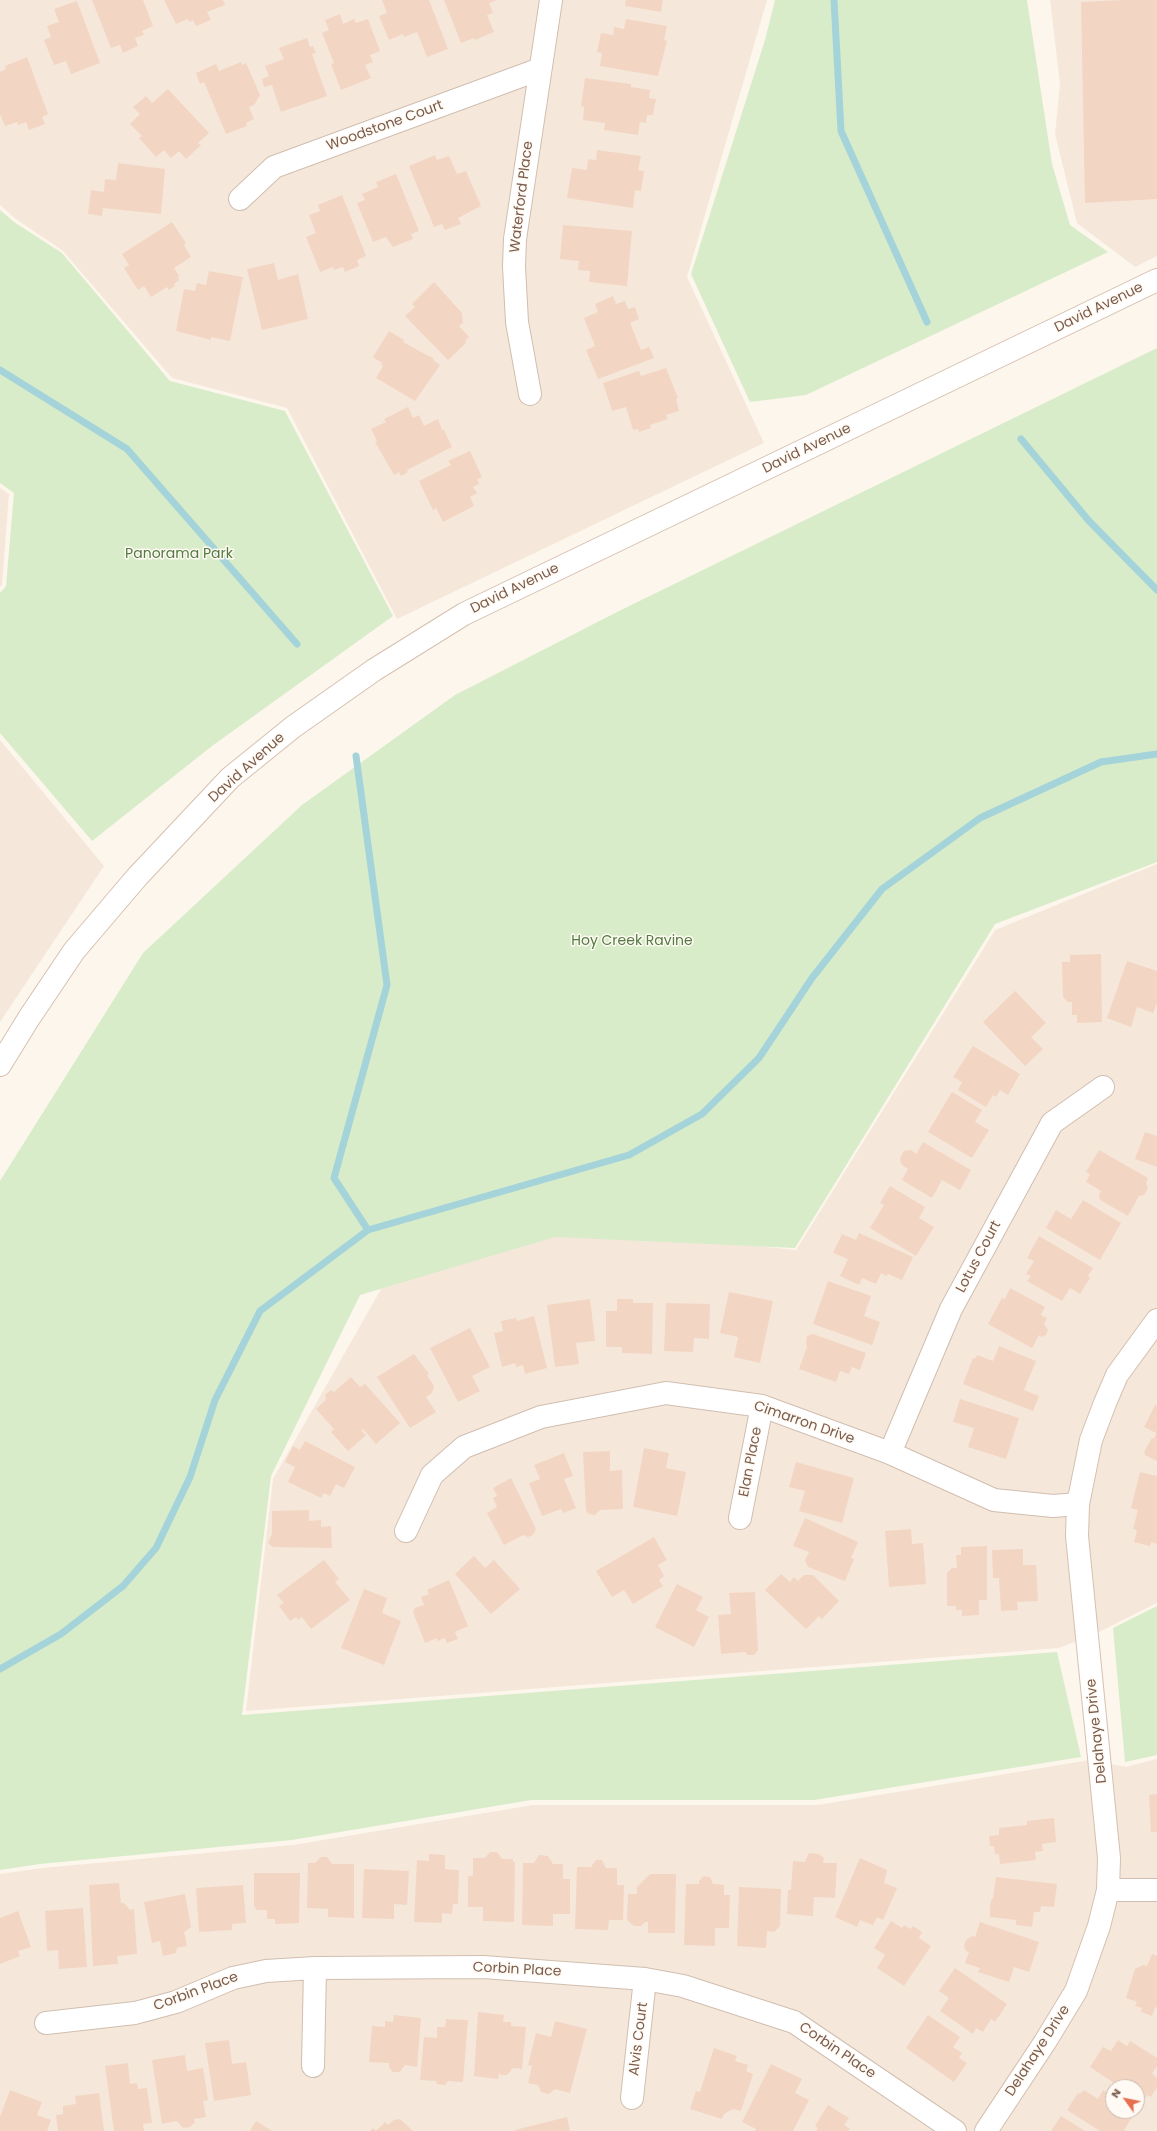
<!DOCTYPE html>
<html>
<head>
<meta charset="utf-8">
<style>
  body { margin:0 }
  #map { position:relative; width:1157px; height:2131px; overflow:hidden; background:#fdf6ec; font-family:Poppins,sans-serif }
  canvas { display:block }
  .north { position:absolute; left:1105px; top:2079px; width:40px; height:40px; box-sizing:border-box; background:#fffaf3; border:1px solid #cabbb1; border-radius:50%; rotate:303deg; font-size:11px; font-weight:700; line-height:16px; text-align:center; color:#7a5c4d }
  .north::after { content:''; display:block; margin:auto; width:14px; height:18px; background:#e76f51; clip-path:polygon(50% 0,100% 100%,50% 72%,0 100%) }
</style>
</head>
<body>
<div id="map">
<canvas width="1157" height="2131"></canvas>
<div class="north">N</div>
</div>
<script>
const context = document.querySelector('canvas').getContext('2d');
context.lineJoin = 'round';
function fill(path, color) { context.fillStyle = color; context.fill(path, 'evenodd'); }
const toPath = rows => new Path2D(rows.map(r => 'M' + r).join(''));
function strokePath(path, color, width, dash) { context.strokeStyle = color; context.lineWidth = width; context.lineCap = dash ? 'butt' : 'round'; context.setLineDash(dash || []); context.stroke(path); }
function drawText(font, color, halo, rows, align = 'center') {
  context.font = font + ' Poppins,sans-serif'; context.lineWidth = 3; context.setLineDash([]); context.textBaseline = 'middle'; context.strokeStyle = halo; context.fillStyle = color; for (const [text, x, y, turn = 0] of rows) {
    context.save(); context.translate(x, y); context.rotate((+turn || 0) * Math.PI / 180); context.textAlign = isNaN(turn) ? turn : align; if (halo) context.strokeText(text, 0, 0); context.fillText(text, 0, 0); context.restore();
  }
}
fill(toPath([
  [0,0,767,0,687,277,764,443,397,619,287,408,172,378,63,251,16,219,0,205],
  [1050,0,1157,0,1157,256,1135,267,1077,223,1055,134,1060,84],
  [0,488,9,494,2,585,0,587],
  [0,740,104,866,0,1022],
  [1157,864,1157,1603,1095,1634,1059,1648,246,1711,273,1479,417,1226,621,1232,796,1250,995,930],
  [1157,1759,1157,2131,0,2131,0,1874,42,1868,293,1845,533,1805,818,1805,1090,1760,1126,1767],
  [1113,2087,1137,2087,1137,2111,1113,2111]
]), '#f5e8da');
fill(toPath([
  [775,0,1027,0,1052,164,1070,225,1108,252,806,395,750,402,691,274,765,40],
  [0,210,14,222,62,253,170,381,285,411,393,616,212,746,92,841,0,733,0,593,6,586,14,493,0,483],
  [1157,348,1157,862,995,924,795,1248,555,1237,360,1295,271,1476,242,1715,1057,1652,1081,1757,814,1800,531,1800,292,1840,40,1864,0,1870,0,1181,143,953,302,805,455,695,619,611],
  [1157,1606,1157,1755,1125,1762,1113,1628]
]), '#d8ecc9');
strokePath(toPath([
  [834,0,841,131,927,322],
  [0,370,127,449,297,644],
  [1021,439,1089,521,1157,590],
  [356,756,387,985,334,1178,368,1230],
  [0,1669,61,1634,123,1586,156,1548,190,1477,215,1400,260,1311,368,1230,629,1155,702,1114,759,1058,812,978,882,889,980,818,1101,762,1157,754]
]), '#a5d3da', 7);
fill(toPath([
  [92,0,143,0,153,26,142,31,144,35,135,38,138,46,123,53,120,45,111,48],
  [164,0,223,0,225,5,207,12,211,20,196,26,193,20,189,22,188,19,176,24],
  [382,0,429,0,448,49,427,57,417,32,404,37,403,34,389,40,379,16,387,13],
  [444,0,497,0,489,3,493,13,487,15,494,32,475,40,474,38,461,43],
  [626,0,663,0,661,12,625,6],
  [1123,0,1157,0,1157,199,1085,203,1081,2],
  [77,1,100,63,71,74,66,61,54,65,44,40,51,37,47,26,59,22,54,9],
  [340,14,343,24,354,19,356,23,368,19,380,51,370,55,373,62,365,65,371,78,341,90,331,64,334,63,322,33,329,30,325,20],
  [626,19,667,26,664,40,667,41,658,76,600,66,602,53,597,52,601,33,613,35,614,27,624,29],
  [307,38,310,47,313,46,316,53,312,54,327,96,281,112,272,85,264,87,262,79,269,76,265,66,284,59,279,48],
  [27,57,48,114,42,117,45,124,29,130,26,122,18,125,17,122,5,126,0,114,0,72,6,69,5,66],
  [241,62,242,65,246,63,260,95,254,105,249,107,254,119,246,123,247,126,226,134,204,82,200,84,196,73,216,64,219,71],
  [585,78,631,84,631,87,650,90,649,98,656,99,653,115,647,115,646,123,640,122,638,135,604,130,605,123,583,120,584,107,581,106],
  [168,89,209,133,198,143,201,145,186,159,179,151,171,158,164,150,156,157,139,138,142,136,130,124,140,114,133,107,146,96,152,103],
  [597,150,641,156,638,170,644,171,641,191,635,190,633,208,567,198,572,168,587,170,588,159,596,160],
  [435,155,437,160,449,156,457,174,466,171,481,206,458,218,461,224,445,230,442,224,434,227,409,166],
  [118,163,165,169,161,214,103,208,102,216,88,214,91,190,104,192,105,179,116,180],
  [396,174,419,231,411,234,413,239,393,247,386,237,373,242,357,203,365,200,362,194,378,187,376,182],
  [342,195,366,256,357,260,359,266,345,272,343,267,334,270,333,267,320,272,306,237,316,233,309,215,320,211,318,205],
  [172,222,186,243,184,245,191,257,174,268,179,276,178,277,179,280,174,284,175,286,169,290,167,287,151,297,144,286,138,290,124,268,129,265,122,254],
  [563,225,632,231,627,286,589,282,590,271,578,270,579,261,560,259],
  [274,263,278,280,298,274,308,319,262,330,247,269],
  [209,271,243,277,230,341,211,337,211,340,176,331,184,289,195,291,197,283,206,285],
  [434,282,462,313,463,323,459,326,469,337,465,341,466,343,448,360,405,316,415,307,412,304],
  [613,296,616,304,625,301,628,309,635,307,639,319,630,323,641,350,649,347,654,358,598,379,586,350,595,346,584,318,598,312,595,304],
  [389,331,404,340,403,342,434,359,433,360,440,365,415,401,376,378,383,366,381,364,382,363,373,357],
  [666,368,678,398,676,399,679,411,666,415,668,419,650,425,651,428,639,432,638,429,633,430,626,407,612,411,603,383,639,371,641,376],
  [408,407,413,418,419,415,424,426,438,419,442,430,444,430,452,447,407,470,408,472,401,476,399,472,394,475,375,442,377,441,371,429,386,422,384,419],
  [470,451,482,477,477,479,479,484,473,487,477,493,470,497,474,506,443,522,436,508,433,510,419,481,451,465,448,461],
  [1101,954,1102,1022,1077,1023,1077,1015,1072,1015,1072,1002,1068,1002,1063,997,1062,962,1070,962,1070,955],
  [1127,961,1157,971,1157,1003,1153,1013,1137,1007,1131,1027,1107,1018],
  [1015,991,1046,1023,1031,1037,1043,1049,1025,1066,983,1022],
  [973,1046,1020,1074,1008,1095,1000,1090,996,1097,993,1095,986,1107,958,1090,962,1082,953,1077],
  [952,1092,982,1110,975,1122,989,1130,972,1158,928,1132],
  [1145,1132,1157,1136,1157,1167,1135,1159],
  [923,1142,971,1170,960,1190,942,1180,932,1198,902,1180,908,1169,901,1164,900,1158,904,1151,911,1150,916,1154],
  [1099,1150,1148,1178,1146,1183,1148,1188,1144,1195,1139,1196,1128,1216,1100,1200,1099,1195,1101,1191,1086,1182,1090,1174,1086,1172],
  [890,1186,925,1207,919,1218,934,1227,916,1256,870,1228,884,1205,880,1203],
  [1083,1200,1121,1223,1100,1260,1046,1228,1056,1210,1071,1219],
  [859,1233,913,1257,902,1280,888,1274,886,1276,881,1273,876,1284,862,1278,859,1285,840,1276,848,1259,833,1253,842,1234,856,1240],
  [1039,1236,1093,1268,1088,1276,1090,1278,1080,1294,1070,1288,1062,1301,1027,1281,1031,1276,1026,1274,1034,1261,1027,1258],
  [828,1281,871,1296,864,1316,880,1322,872,1345,813,1324],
  [1010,1288,1045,1307,1041,1315,1047,1318,1044,1324,1048,1330,1046,1335,1041,1337,1039,1335,1032,1348,988,1324,1002,1298,1005,1299],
  [729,1292,773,1301,760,1363,734,1357,738,1337,720,1333],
  [590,1299,595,1341,576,1343,579,1364,555,1367,547,1305],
  [617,1299,633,1299,633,1303,653,1303,652,1354,622,1353,622,1347,606,1347,606,1311,617,1311],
  [666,1303,710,1304,709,1339,694,1338,693,1352,664,1351],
  [534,1316,547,1368,525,1374,523,1365,516,1367,515,1363,502,1367,494,1333,503,1331,501,1321,516,1318,517,1321],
  [470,1328,490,1367,472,1376,480,1391,458,1402,430,1348],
  [813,1334,866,1353,860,1370,852,1367,849,1374,840,1371,836,1382,799,1369,807,1347,806,1342,807,1336],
  [999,1346,1036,1361,1024,1390,1039,1396,1033,1411,963,1384,973,1358,975,1359,977,1355,993,1361],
  [414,1354,429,1374,427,1375,434,1386,432,1393,426,1397,436,1412,410,1428,377,1377],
  [351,1377,360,1387,365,1384,400,1423,376,1444,363,1429,361,1430,366,1435,348,1451,331,1432,334,1429,316,1409,326,1400,325,1395,331,1390,334,1392],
  [960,1399,1019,1418,1006,1459,968,1447,974,1428,953,1422],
  [1155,1405,1157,1406,1157,1461,1145,1455,1144,1452,1152,1438,1154,1439,1156,1433,1144,1427],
  [305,1441,355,1467,344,1488,336,1484,330,1496,324,1493,321,1498,288,1482,295,1467,285,1462,293,1446,300,1450],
  [644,1448,669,1453,666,1468,686,1472,677,1516,633,1507],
  [610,1451,610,1471,622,1470,623,1509,600,1510,595,1515,589,1514,586,1511,583,1452],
  [564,1453,573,1476,564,1479,576,1508,563,1513,561,1509,542,1516,529,1483,540,1479,534,1465],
  [796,1462,854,1478,842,1523,799,1511,805,1491,789,1487],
  [1140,1472,1157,1476,1157,1544,1151,1542,1150,1546,1134,1542,1137,1530,1133,1529,1138,1510,1131,1508],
  [511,1478,536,1529,533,1535,528,1537,523,1535,504,1545,487,1513,497,1507,493,1498,497,1496,493,1488],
  [309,1510,309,1521,321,1520,321,1527,331,1526,332,1548,273,1547,268,1543,272,1534,272,1511],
  [805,1518,858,1542,851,1558,854,1559,845,1581,808,1567,805,1560,809,1552,793,1546],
  [911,1529,912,1544,923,1543,926,1584,889,1587,885,1531],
  [654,1537,667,1560,658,1565,664,1576,659,1580,663,1586,633,1604,624,1590,612,1597,596,1571],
  [987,1546,987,1600,979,1600,979,1615,962,1616,962,1610,956,1610,956,1606,947,1606,947,1573,952,1568,957,1568,956,1555,961,1555,961,1547],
  [1023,1549,1023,1565,1036,1565,1038,1601,1017,1602,1018,1610,1001,1611,999,1578,993,1578,992,1550],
  [474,1556,485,1568,494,1560,520,1589,491,1614,455,1574],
  [324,1560,339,1579,335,1582,350,1600,311,1629,302,1617,298,1620,296,1617,290,1621,279,1606,284,1603,277,1595],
  [781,1574,790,1582,794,1577,798,1581,804,1575,813,1575,839,1601,822,1619,819,1616,806,1629,765,1590],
  [449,1580,468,1626,455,1632,458,1639,447,1643,445,1638,437,1641,437,1638,425,1643,413,1612,415,1608,424,1605,421,1597,429,1594,427,1590],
  [677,1584,703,1597,696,1610,709,1617,694,1647,655,1627],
  [364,1589,387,1598,382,1613,401,1621,384,1665,341,1648],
  [755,1592,758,1650,754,1655,748,1655,745,1652,721,1654,718,1615,731,1614,729,1593],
  [1157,1794,1157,1832,1151,1832,1149,1795],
  [1054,1818,1056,1842,1042,1844,1043,1851,1035,1852,1036,1860,1000,1864,999,1854,995,1854,994,1846,990,1846,989,1836,999,1835,999,1828,1027,1825,1027,1821],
  [490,1852,497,1852,502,1859,513,1859,513,1862,515,1862,514,1922,483,1921,483,1907,468,1907,468,1876,473,1876,473,1858,485,1858],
  [809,1853,819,1854,824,1858,823,1863,837,1863,835,1898,814,1897,813,1916,787,1914,788,1890,791,1890,793,1861,805,1862],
  [429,1854,445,1855,445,1869,459,1870,458,1904,453,1904,452,1914,442,1913,442,1923,414,1922,417,1860,429,1861],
  [539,1855,548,1856,553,1864,563,1864,563,1879,570,1879,570,1914,553,1914,553,1926,522,1925,523,1863,534,1863],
  [321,1857,327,1857,332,1864,354,1864,354,1918,328,1917,328,1909,307,1908,308,1863,315,1863],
  [860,1858,887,1870,884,1883,897,1888,883,1920,877,1917,873,1925,860,1920,857,1927,835,1917],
  [596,1860,602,1860,606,1868,617,1868,617,1885,624,1885,623,1920,609,1920,608,1930,575,1929,577,1867,591,1867],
  [364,1869,409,1871,407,1905,394,1904,394,1919,362,1918],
  [254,1873,300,1873,299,1923,275,1924,275,1919,267,1919,267,1910,257,1910,254,1906],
  [650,1874,676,1874,675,1933,648,1933,648,1922,645,1922,641,1926,634,1926,627,1920,628,1894,637,1894,637,1887],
  [704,1876,710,1877,713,1884,724,1885,724,1895,730,1895,729,1928,715,1928,715,1946,684,1945,686,1884,699,1884,699,1881],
  [996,1877,1057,1884,1054,1907,1041,1906,1040,1912,1034,1912,1032,1927,1016,1925,1016,1920,990,1917,990,1907,991,1901,993,1898],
  [119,1883,121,1903,124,1903,130,1910,134,1909,137,1954,117,1956,118,1964,93,1966,89,1885],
  [243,1885,246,1923,232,1924,232,1930,199,1932,196,1888],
  [739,1887,781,1889,780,1926,774,1932,767,1931,766,1948,737,1946],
  [185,1894,191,1927,184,1932,187,1946,177,1948,176,1953,163,1956,160,1941,152,1943,144,1902],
  [83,1908,87,1967,59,1969,58,1950,47,1951,45,1911],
  [18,1911,31,1947,18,1951,20,1956,0,1964,0,1918],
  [891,1921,902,1928,904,1925,911,1929,913,1926,922,1932,919,1938,931,1946,904,1986,877,1968,885,1955,874,1948],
  [980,1922,1039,1942,1029,1972,1014,1967,1009,1982,978,1972,980,1968,965,1963,969,1952,966,1951,964,1946,966,1940,972,1936,975,1937],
  [1152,1954,1157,1956,1157,2008,1155,2007,1152,2016,1141,2012,1142,2008,1135,2006,1137,2002,1126,1998,1135,1969,1143,1965,1147,1966],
  [955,1968,1007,2004,995,2022,991,2019,983,2032,976,2028,973,2034,940,2011,949,1998,939,1991],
  [478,2012,504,2015,503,2022,511,2022,511,2026,526,2027,522,2069,513,2068,507,2075,501,2075,499,2073,498,2079,474,2076],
  [394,2015,421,2018,417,2067,405,2065,400,2072,393,2072,389,2067,389,2063,369,2062,372,2026,385,2027,385,2021,393,2022],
  [928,2015,960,2037,953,2047,962,2053,959,2058,967,2063,954,2082,906,2048],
  [446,2019,468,2020,463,2082,448,2081,445,2085,437,2084,436,2081,420,2080,424,2037,437,2038,437,2027,445,2027],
  [555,2021,587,2029,570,2093,555,2089,549,2094,541,2092,538,2085,528,2083,532,2066,528,2065,536,2033,551,2037],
  [229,2040,232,2064,246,2062,251,2095,214,2101,205,2043],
  [1118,2040,1127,2046,1130,2041,1157,2058,1157,2066,1152,2073,1157,2078,1157,2087,1151,2097,1147,2095,1143,2102,1137,2098,1137,2087,1120,2087,1090,2067,1103,2047,1111,2051],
  [714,2048,737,2056,735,2061,748,2065,746,2071,753,2074,741,2111,733,2109,724,2114,722,2119,690,2109,696,2091,700,2092],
  [185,2055,187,2071,203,2068,208,2100,203,2101,206,2117,194,2119,195,2122,190,2127,183,2128,177,2121,162,2124,152,2060],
  [128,2063,130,2084,137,2083,138,2089,147,2088,152,2123,143,2124,144,2131,114,2131,105,2066],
  [771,2064,802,2079,795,2093,809,2100,793,2131,755,2131,756,2129,742,2122],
  [10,2090,42,2102,37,2115,51,2120,47,2131,0,2131,0,2117],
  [1084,2090,1098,2099,1103,2090,1113,2097,1113,2111,1136,2111,1124,2130,1126,2131,1100,2131,1067,2110,1078,2093,1080,2094],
  [99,2093,104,2131,58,2131,56,2115,63,2114,63,2106,76,2104,75,2096],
  [828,2105,849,2118,844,2125,850,2129,848,2131,816,2131,818,2128,815,2126],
  [1061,2116,1085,2131,1051,2131],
  [567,2117,570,2131,515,2131,515,2130],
  [400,2119,413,2131,370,2131,373,2128,376,2131,385,2122,388,2125,394,2120],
  [256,2121,272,2131,250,2131]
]), '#f3d5c3');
const street = toPath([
  [240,199,274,167,540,69],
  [530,394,517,322,514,267,515,239,551,0],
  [890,1453,951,1309,1052,1123,1103,1087],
  [740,1518,762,1406],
  [406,1531,432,1475,464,1447,541,1417,666,1393,762,1406,890,1453,994,1500,1053,1506,1078,1504],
  [1108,1890,1157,1890],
  [46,2023,135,2013,176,2002,233,1978,266,1971,315,1968,483,1967,645,1979,683,1986,794,2022,955,2131],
  [313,2066,315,1968],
  [632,2098,645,1979]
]);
const secondary = toPath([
  [0,1065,29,1018,74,951,137,877,230,778,293,727,374,670,464,614,1157,280],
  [986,2131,1045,2042,1076,1991,1099,1926,1108,1890,1109,1858,1077,1536,1078,1504,1091,1440,1105,1403,1117,1375,1157,1320]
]);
strokePath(street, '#d1beb0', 24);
strokePath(secondary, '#d6c0b0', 24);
strokePath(street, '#fff', 22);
strokePath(secondary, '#fff', 22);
drawText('14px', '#7a5c4d', '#fffaf3', [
  ["Woodstone Court",385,126,-20],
  ["Waterford Place",522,197,-83],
  ["David Avenue",1099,308,-26],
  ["David Avenue",807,449,-26],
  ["David Avenue",515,589,-26],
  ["David Avenue",247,768,-42],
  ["Lotus Court",979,1257,-62],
  ["Cimarron Drive",804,1423,19],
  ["Elan Place",751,1462,-79],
  ["Delahaye Drive",1097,1731,-96],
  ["Corbin Place",517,1970,3],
  ["Corbin Place",196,1992,-20],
  ["Alvis Court",639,2039,-83],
  ["Corbin Place",837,2051,34],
  ["Delahaye Drive",1038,2051,-57]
]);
drawText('14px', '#537a41', '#fffaf3', [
  ["Panorama Park",179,554],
  ["Hoy Creek Ravine",632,941]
]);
</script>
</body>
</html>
